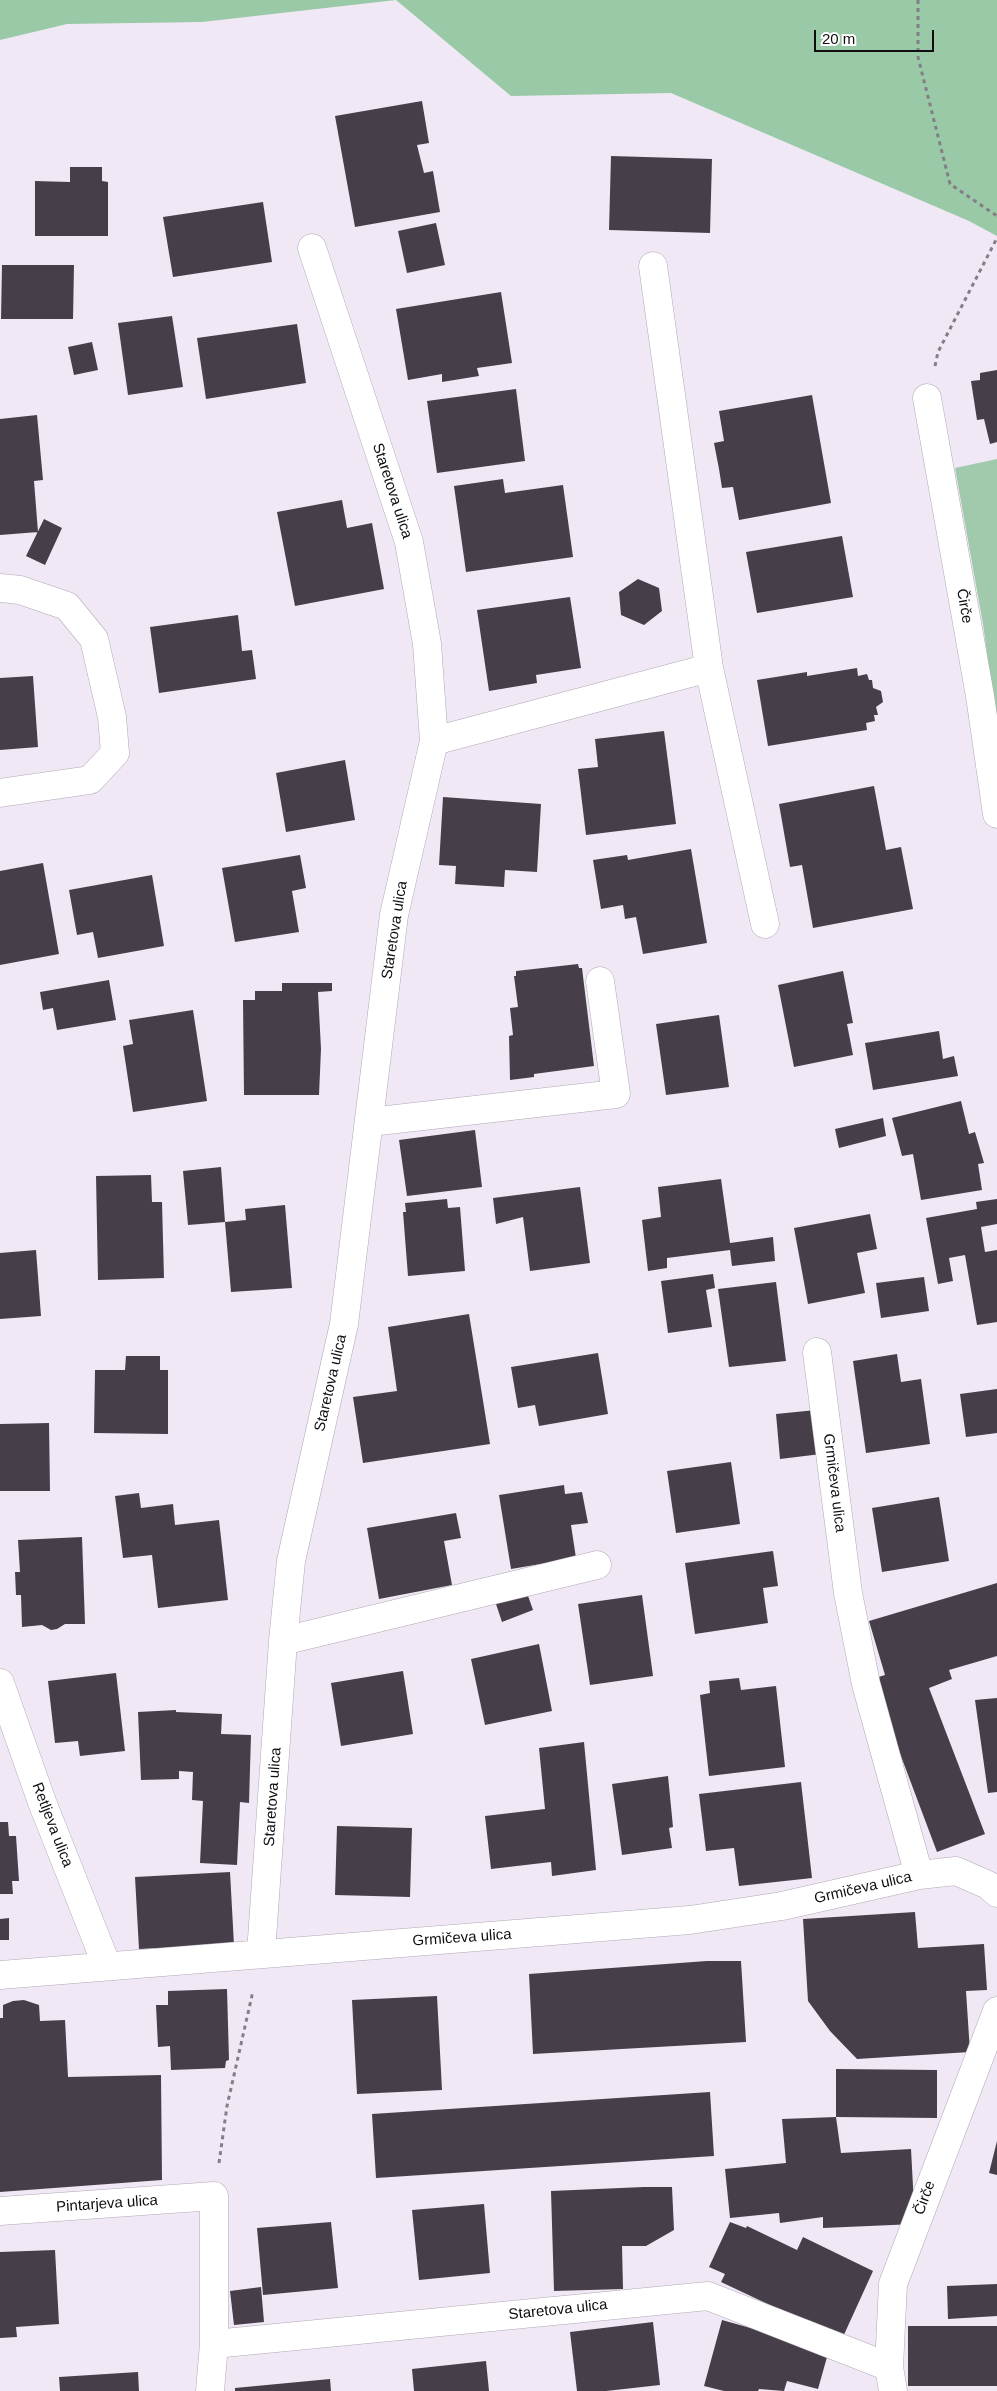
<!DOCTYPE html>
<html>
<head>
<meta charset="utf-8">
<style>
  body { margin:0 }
  #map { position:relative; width:997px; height:2391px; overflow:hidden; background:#f1e8f5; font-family:Helvetica,sans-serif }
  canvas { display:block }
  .scale { position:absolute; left:814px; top:30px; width:120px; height:22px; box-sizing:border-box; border:2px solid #110e12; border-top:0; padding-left:6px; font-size:15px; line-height:18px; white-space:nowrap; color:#110e12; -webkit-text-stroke:4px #fff; paint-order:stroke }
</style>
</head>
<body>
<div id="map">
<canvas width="997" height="2391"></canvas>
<div class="scale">20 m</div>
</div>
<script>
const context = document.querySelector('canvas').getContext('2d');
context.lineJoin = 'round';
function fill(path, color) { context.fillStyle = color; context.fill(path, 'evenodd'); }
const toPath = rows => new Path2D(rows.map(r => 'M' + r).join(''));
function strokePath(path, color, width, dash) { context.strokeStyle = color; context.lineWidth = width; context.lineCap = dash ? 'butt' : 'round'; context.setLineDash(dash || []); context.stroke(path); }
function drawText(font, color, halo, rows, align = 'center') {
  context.font = font + ' Helvetica,sans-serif'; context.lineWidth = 5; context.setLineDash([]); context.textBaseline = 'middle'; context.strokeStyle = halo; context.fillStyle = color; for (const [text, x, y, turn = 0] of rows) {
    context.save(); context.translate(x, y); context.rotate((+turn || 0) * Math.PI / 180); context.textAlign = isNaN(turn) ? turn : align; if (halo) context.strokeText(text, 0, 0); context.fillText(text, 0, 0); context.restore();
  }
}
fill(toPath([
  [997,459,997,726,983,624,955,468]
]), '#a1caad');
fill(toPath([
  [0,0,997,0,997,236,969,221,671,93,511,96,396,0,202,22,67,24,0,40]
]), '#99c9a7');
fill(toPath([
  [422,101,429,143,417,145,424,173,433,171,440,212,355,227,335,116],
  [611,156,712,159,710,233,609,230],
  [70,167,102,167,102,181,108,182,108,236,35,236,35,181,70,182],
  [263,202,272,262,173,277,163,217],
  [436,223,445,265,407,273,398,231],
  [2,265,74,265,73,319,1,319],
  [501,292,512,363,477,368,479,376,442,382,442,374,408,380,396,309],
  [172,316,183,387,128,395,118,323],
  [297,324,306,383,206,399,197,338],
  [92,342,98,370,74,375,68,347],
  [997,370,997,442,990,444,984,419,977,420,971,381,980,380,980,373],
  [516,389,525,461,437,473,427,401],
  [812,395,831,503,739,520,733,487,722,488,719,469,714,443,724,441,719,411],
  [37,415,43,480,34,481,38,532,0,535,0,419],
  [503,479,505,493,563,485,573,557,466,572,454,486],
  [342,500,347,528,372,523,384,589,295,606,277,512],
  [44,519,62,528,45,565,26,556],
  [842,536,853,597,757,613,746,552],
  [638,579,659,588,662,611,644,625,621,615,619,592],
  [570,597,581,668,536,675,537,683,489,691,477,610],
  [238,615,242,651,252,650,256,679,159,693,150,627],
  [857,668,858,676,867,674,869,680,872,680,873,688,881,691,883,702,876,707,878,715,874,715,875,721,866,723,867,730,768,746,757,680,807,672,807,676],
  [33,676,38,747,0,750,0,678],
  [664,731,676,824,586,835,578,769,598,767,595,739],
  [345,760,355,820,286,832,276,773],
  [874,786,886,850,901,847,913,909,813,928,802,865,790,867,779,804],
  [443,797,541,804,537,872,505,870,504,887,455,884,456,866,439,865],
  [691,849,707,943,643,954,636,917,625,919,623,905,601,909,593,860,627,855,628,860],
  [300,855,306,888,292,891,299,932,235,942,222,868],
  [43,863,59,954,0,965,0,871],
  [152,875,164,946,98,958,93,932,77,935,69,890],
  [578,964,579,968,582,968,594,1066,534,1074,534,1077,510,1080,509,1036,513,1035,510,1008,518,1007,514,976,516,976,516,971],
  [843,971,853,1023,847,1024,853,1055,794,1067,778,985],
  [109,980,116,1020,57,1030,53,1008,43,1010,40,992],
  [282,983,332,983,332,991,318,992,321,1049,319,1095,244,1095,243,1000,255,1000,255,991,282,991],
  [193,1010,207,1101,133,1112,123,1046,133,1044,129,1020],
  [719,1015,729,1087,666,1095,656,1024],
  [939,1031,943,1059,954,1056,958,1076,873,1090,865,1043],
  [961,1101,969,1134,975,1132,984,1163,978,1164,982,1190,921,1200,913,1154,902,1156,892,1118],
  [883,1118,886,1136,839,1148,835,1129],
  [475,1130,482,1187,407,1196,399,1140],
  [221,1167,225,1222,188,1225,183,1171],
  [151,1175,152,1202,162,1202,164,1278,98,1280,96,1176],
  [721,1179,730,1243,773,1237,775,1261,732,1266,730,1250,667,1258,667,1268,648,1271,642,1220,661,1217,658,1187],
  [580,1187,590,1263,530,1271,523,1217,496,1224,493,1198],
  [447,1199,448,1208,460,1207,465,1271,408,1276,403,1212,406,1212,405,1203],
  [997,1199,997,1224,981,1227,985,1252,997,1250,997,1322,977,1325,965,1255,949,1258,953,1281,938,1284,926,1218,977,1209,976,1202],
  [285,1205,292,1288,231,1292,225,1222,246,1220,245,1209],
  [870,1214,877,1249,857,1253,865,1293,808,1304,794,1228],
  [36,1250,41,1316,0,1319,0,1253],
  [713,1274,715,1288,706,1290,712,1327,668,1333,661,1281],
  [924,1277,929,1311,881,1318,876,1283],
  [776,1282,786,1361,729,1367,718,1289],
  [469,1314,490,1444,363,1463,353,1397,397,1391,388,1327],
  [598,1353,608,1414,539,1426,535,1405,518,1408,511,1367],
  [897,1354,901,1382,921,1379,930,1444,866,1453,853,1361],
  [126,1356,160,1356,160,1370,168,1370,168,1434,94,1433,95,1370,125,1370],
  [997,1389,997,1433,966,1437,960,1394],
  [816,1410,821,1454,780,1459,776,1414],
  [49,1423,50,1491,0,1491,0,1424],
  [731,1462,740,1524,676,1533,667,1471],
  [564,1485,565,1494,582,1492,588,1523,571,1525,576,1558,511,1569,499,1495],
  [139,1493,141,1508,173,1504,175,1525,219,1520,228,1600,158,1608,152,1555,123,1558,115,1496],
  [939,1497,949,1561,882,1572,872,1508],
  [456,1513,461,1538,444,1541,452,1585,379,1599,367,1528],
  [82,1537,85,1624,65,1624,57,1629,51,1630,42,1625,22,1627,21,1595,16,1595,15,1572,20,1572,18,1540],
  [773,1551,778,1586,763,1588,768,1623,695,1634,685,1563],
  [997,1583,997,1656,949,1670,952,1679,929,1688,985,1834,937,1852,872,1679,885,1675,869,1621],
  [527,1593,533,1610,502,1622,496,1604],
  [642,1595,653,1676,590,1685,578,1604],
  [539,1644,552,1711,485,1725,471,1659],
  [403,1671,413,1734,341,1746,331,1683],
  [116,1673,125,1751,80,1756,78,1741,55,1743,48,1681],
  [739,1678,741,1690,776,1686,785,1767,709,1776,700,1695,710,1693,709,1681],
  [997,1698,997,1792,988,1793,975,1700],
  [176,1710,176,1712,222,1714,221,1734,251,1735,249,1803,240,1802,237,1865,200,1863,203,1801,192,1800,193,1772,179,1771,179,1779,141,1780,138,1712],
  [584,1742,596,1870,552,1876,551,1862,491,1869,485,1816,545,1809,539,1748],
  [668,1776,673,1827,669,1828,672,1848,622,1855,612,1784],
  [801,1782,812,1878,739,1886,734,1848,706,1851,699,1794],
  [0,1822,8,1822,9,1836,16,1836,19,1881,12,1881,13,1894,0,1894],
  [337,1826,412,1828,410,1897,335,1895],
  [230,1872,234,1945,139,1949,135,1877],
  [915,1912,918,1948,984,1944,987,1990,966,1991,970,2052,857,2059,830,2031,808,2001,803,1919],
  [9,1918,9,1940,0,1940,0,1919],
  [707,1961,741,1961,746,2042,533,2054,529,1974],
  [227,1989,229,2060,226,2061,225,2068,171,2070,170,2046,158,2047,156,2005,168,2005,168,1991],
  [437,1996,442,2090,357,2094,352,2000],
  [24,2000,39,2005,40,2021,65,2020,68,2077,161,2075,162,2180,0,2192,0,2018,3,2018,3,2005,13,2001],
  [836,2069,937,2070,937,2118,836,2117],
  [710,2092,714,2156,376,2178,372,2114],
  [836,2117,841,2153,911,2149,915,2224,823,2228,823,2217,780,2223,779,2213,730,2218,725,2169,786,2163,782,2119],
  [997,2141,997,2175,989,2173],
  [644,2187,672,2187,674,2230,646,2246,622,2246,623,2289,554,2291,551,2191],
  [484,2204,490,2273,419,2280,412,2210],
  [331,2222,338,2288,263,2295,257,2228],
  [730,2222,746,2228,747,2226,797,2250,803,2237,873,2271,842,2339,721,2282,725,2274,709,2267],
  [55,2250,59,2324,16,2327,17,2337,0,2338,0,2252],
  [997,2284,997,2316,948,2319,947,2286],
  [261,2287,264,2322,234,2325,230,2291],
  [722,2320,829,2350,818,2389,787,2381,784,2391,759,2389,758,2391,724,2391,704,2386],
  [653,2322,660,2385,606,2391,577,2391,570,2332],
  [908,2326,997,2326,997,2386,908,2386],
  [486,2361,489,2391,414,2391,412,2369],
  [138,2372,139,2391,60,2391,59,2377],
  [330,2379,331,2391,235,2391,235,2388]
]), '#463f49');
const minor = toPath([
  [653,266,709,668,765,924],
  [927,398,980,696,997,814],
  [0,588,20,590,67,606,94,639,112,717,115,753,90,780,0,793],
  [434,741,709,668],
  [370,1122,616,1094,600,981],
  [817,1352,848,1593,866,1684,919,1875],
  [283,1641,597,1565],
  [0,1683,42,1802,107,1966],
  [261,1953,283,1641,291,1561,344,1324,394,915,434,741,427,644,409,542,312,248],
  [0,1975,690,1920,782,1906,919,1875,956,1871,988,1885,997,1893],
  [0,2211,214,2196,214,2344,210,2391],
  [214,2344,708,2296,889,2367],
  [893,2391,889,2367,893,2284,997,2011]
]);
strokePath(minor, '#b0a8b4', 29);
strokePath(toPath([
  [918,0,918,57,950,184,997,216],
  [935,366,938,352,997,238],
  [219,2163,227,2106,253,1991]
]), '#847e87', 3, [4, 4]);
strokePath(minor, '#fff', 28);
drawText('15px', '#110e12', '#fff', [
  ["Staretova ulica",392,491,72],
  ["Čirče",964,606,80],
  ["Staretova ulica",395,930,-81],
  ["Staretova ulica",331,1383,-77],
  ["Grmičeva ulica",834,1483,83],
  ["Staretova ulica",273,1797,-86],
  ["Retljeva ulica",52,1825,69],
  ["Grmičeva ulica",863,1888,-13],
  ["Grmičeva ulica",462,1938,-4],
  ["Čirče",925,2198,-70],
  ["Pintarjeva ulica",107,2204,-4],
  ["Staretova ulica",558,2310,-6]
]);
</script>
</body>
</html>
